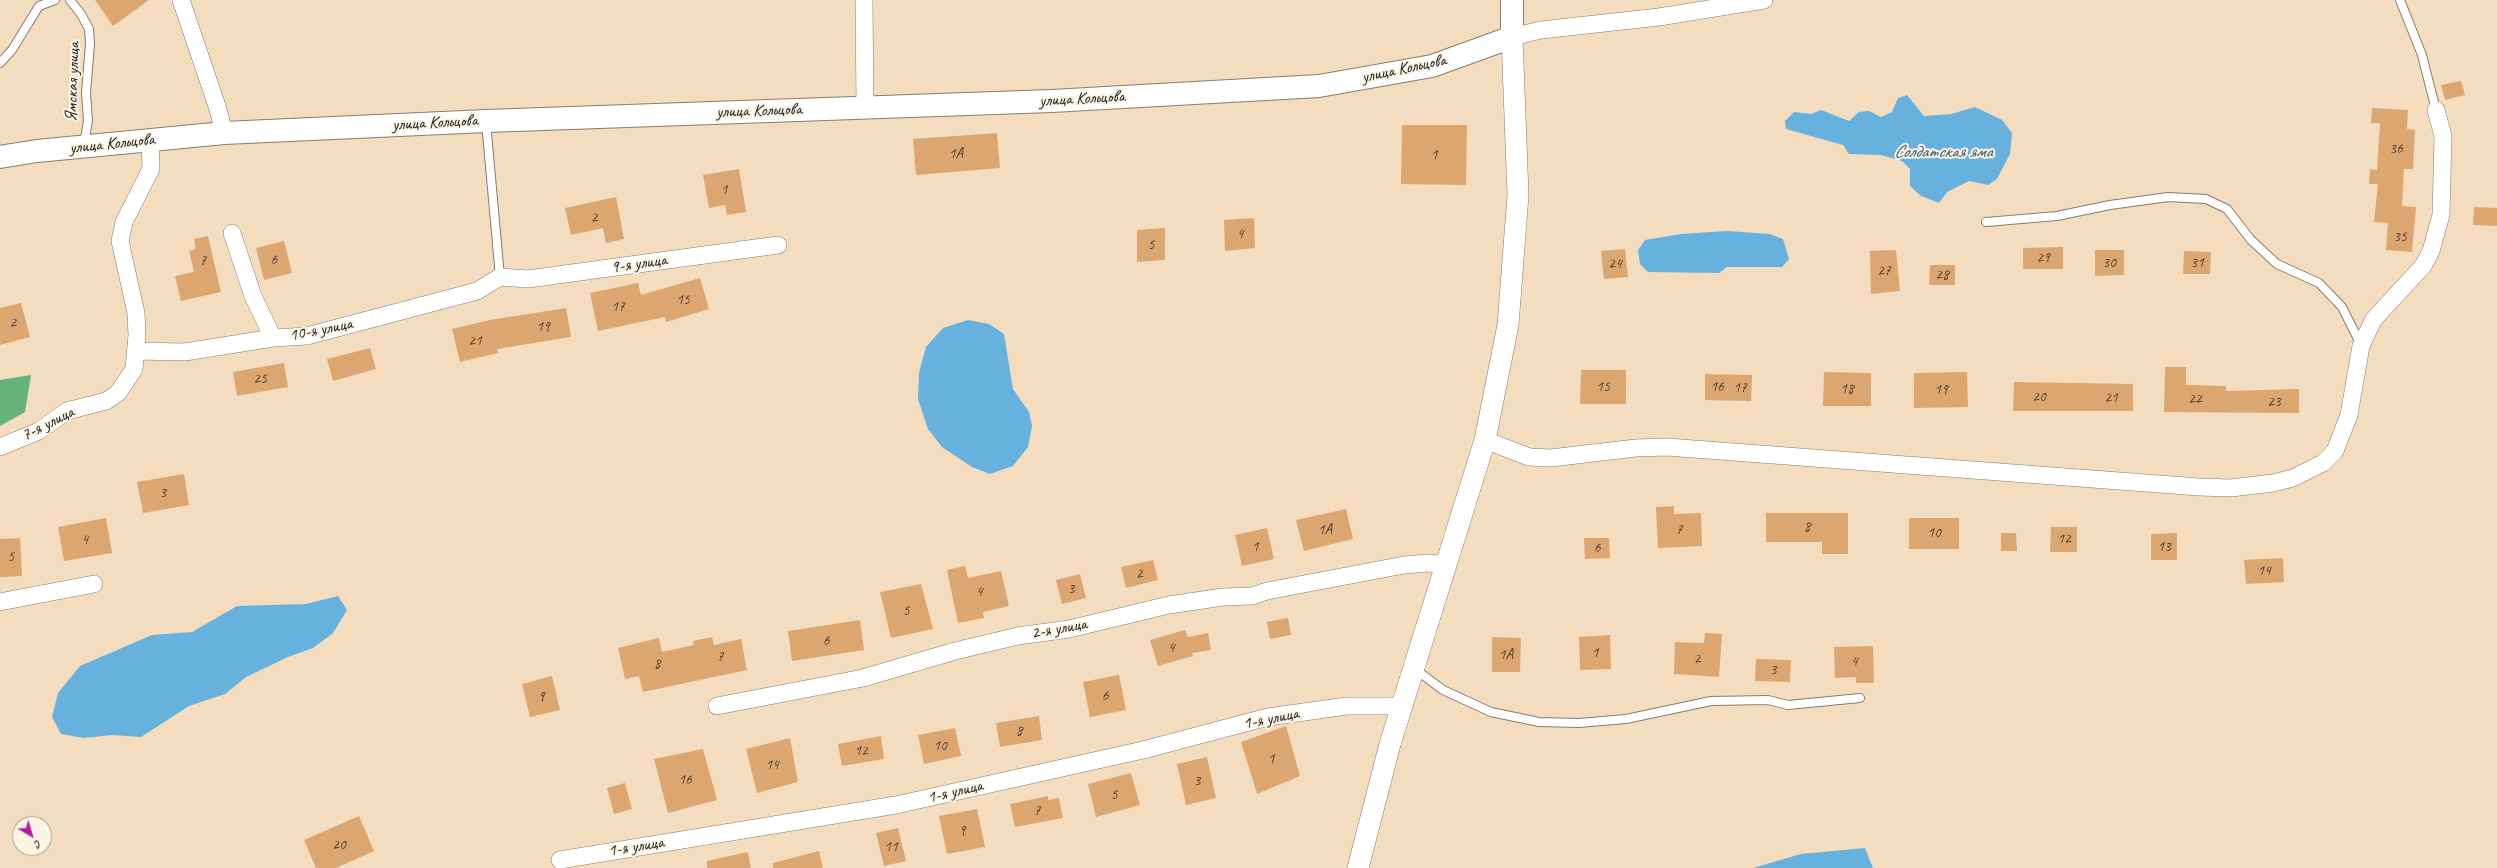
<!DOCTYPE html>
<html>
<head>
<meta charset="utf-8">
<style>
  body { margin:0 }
  #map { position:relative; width:2497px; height:868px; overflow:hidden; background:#f4ddbf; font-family:Caveat,sans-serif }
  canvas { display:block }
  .north { position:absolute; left:12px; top:816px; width:40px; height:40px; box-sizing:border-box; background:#fcf5e5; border:1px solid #a29e95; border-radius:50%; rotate:142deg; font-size:11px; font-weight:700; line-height:16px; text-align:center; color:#1c1c1c }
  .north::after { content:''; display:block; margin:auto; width:14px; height:18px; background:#b5179e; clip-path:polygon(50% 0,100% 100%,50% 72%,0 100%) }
</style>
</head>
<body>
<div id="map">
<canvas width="2497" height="868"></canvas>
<div class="north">С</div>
</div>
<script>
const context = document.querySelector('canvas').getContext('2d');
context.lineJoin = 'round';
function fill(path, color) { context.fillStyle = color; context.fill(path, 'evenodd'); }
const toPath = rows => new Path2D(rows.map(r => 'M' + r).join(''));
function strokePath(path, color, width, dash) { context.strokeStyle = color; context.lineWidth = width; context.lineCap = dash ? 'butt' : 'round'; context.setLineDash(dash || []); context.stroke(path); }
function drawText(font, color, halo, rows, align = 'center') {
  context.font = font + ' Caveat,sans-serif'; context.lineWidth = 4; context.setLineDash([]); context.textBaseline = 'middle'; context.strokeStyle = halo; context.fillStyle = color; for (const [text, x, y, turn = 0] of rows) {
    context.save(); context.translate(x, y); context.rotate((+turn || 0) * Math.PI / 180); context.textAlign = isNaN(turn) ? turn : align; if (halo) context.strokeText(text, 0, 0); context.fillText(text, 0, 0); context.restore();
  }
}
fill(toPath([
  [31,375,25,412,0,426,0,380]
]), '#66b27b');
fill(toPath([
  [1907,95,1924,116,1951,114,1975,107,2002,120,2012,133,2010,154,1997,179,1988,185,1969,181,1947,192,1939,203,1921,196,1910,186,1910,169,1902,161,1881,155,1849,154,1843,145,1786,129,1785,121,1794,112,1811,114,1821,110,1849,121,1859,112,1869,111,1881,117,1892,112,1898,98],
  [1727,231,1770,234,1783,239,1789,259,1782,267,1727,267,1719,273,1648,272,1640,264,1638,250,1645,240,1681,234],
  [968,320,989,324,1004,334,1013,389,1029,412,1032,426,1028,447,1013,466,990,474,972,467,942,447,928,429,918,399,919,373,926,347,943,328],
  [338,596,347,610,333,633,313,648,288,657,246,677,225,694,189,706,141,737,112,735,84,738,61,734,52,717,58,693,80,666,152,635,192,632,237,606,306,604],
  [1865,848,1873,868,1753,868,1801,854]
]), '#67b1df');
fill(toPath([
  [95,0,149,0,113,26],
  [2461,81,2465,95,2445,100,2441,85],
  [2372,108,2408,110,2407,129,2415,130,2413,169,2404,169,2402,206,2416,207,2412,252,2386,250,2388,223,2374,222,2378,184,2369,184,2370,169,2377,170,2380,123,2371,123],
  [1402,125,1467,125,1466,185,1401,184],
  [997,133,1000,168,916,175,913,139],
  [739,169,746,212,727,215,725,205,709,208,703,175],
  [616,197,624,239,606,243,603,228,571,235,565,208],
  [2474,207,2497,208,2497,226,2473,225],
  [1254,218,1255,248,1225,251,1224,220],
  [1165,228,1165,260,1137,262,1137,230],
  [208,236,221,292,181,301,175,276,194,272,189,251,196,249,194,239],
  [284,241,292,273,264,280,256,248],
  [2063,247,2063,269,2023,269,2023,248],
  [1625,249,1628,277,1604,279,1601,251],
  [1896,250,1900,291,1871,294,1870,251],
  [2095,250,2124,250,2124,275,2095,276],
  [2184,251,2211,252,2210,274,2183,274],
  [1930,265,1955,265,1955,285,1929,285],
  [700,278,709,309,666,322,665,317,598,331,590,293,638,283,641,295],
  [21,303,30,337,0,345,0,308],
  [566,308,571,337,497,349,498,353,460,362,452,329,490,320],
  [370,348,376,369,333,381,327,359],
  [284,363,288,387,237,396,233,372],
  [2165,367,2186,367,2186,385,2226,386,2226,391,2299,389,2299,413,2164,412],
  [1581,370,1626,370,1626,404,1580,404],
  [1824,372,1871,373,1871,406,1823,406],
  [1967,372,1968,407,1914,408,1914,373],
  [1705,374,1752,375,1751,401,1705,400],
  [2014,382,2133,384,2133,411,2013,411],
  [184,474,189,505,143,513,137,482],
  [1674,506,1674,514,1701,513,1702,546,1658,548,1656,507],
  [1346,509,1353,539,1304,551,1296,520],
  [1766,513,1848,513,1848,554,1822,554,1822,542,1766,542],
  [106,518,112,553,64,561,58,527],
  [1909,518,1959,518,1959,549,1909,549],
  [2051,527,2077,527,2077,552,2050,552],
  [1267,528,1274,559,1242,566,1235,535],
  [2001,533,2016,533,2017,551,2001,551],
  [2177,533,2177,560,2151,560,2151,534],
  [20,538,22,576,0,577,0,539],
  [1584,538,1609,538,1610,558,1585,559],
  [2283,558,2284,582,2246,584,2244,560],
  [1153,560,1158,580,1126,588,1121,567],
  [965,566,968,578,1001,571,1009,606,983,612,984,618,958,623,947,570],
  [1080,574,1086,598,1062,604,1056,580],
  [921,584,933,629,891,638,880,592],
  [1288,618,1291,635,1270,639,1267,622],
  [860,620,864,650,792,661,788,631],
  [1185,630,1188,637,1208,633,1211,650,1192,653,1193,656,1158,666,1150,640],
  [1705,633,1722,634,1719,677,1674,674,1675,642,1704,643],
  [1610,635,1611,669,1580,670,1579,637],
  [712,637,714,645,741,639,747,670,643,692,639,676,625,679,618,648,659,638,662,652,694,645,693,641],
  [1492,637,1521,638,1520,672,1492,672],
  [1873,646,1874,683,1856,683,1856,677,1835,678,1834,647],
  [1756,659,1791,660,1790,682,1755,681],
  [1119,675,1126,710,1090,717,1083,682],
  [552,676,560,710,530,717,522,684],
  [1039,716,1042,740,1000,747,996,723],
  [1286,726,1300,776,1257,794,1241,742],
  [955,728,961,756,924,764,918,735],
  [881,736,884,759,842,766,838,744],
  [790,738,798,782,757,793,746,749],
  [703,749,717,800,668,813,654,759],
  [1207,757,1216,798,1186,805,1177,764],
  [1131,773,1140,805,1096,817,1088,784],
  [625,783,632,809,614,814,607,788],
  [1048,796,1048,800,1059,798,1063,818,1015,827,1010,804],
  [977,809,985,847,947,854,939,816],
  [359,816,374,851,336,868,316,868,304,840],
  [898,828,906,861,884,866,876,833],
  [819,851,823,868,773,868,773,863],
  [748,852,751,868,707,868,707,861]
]), '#dca671');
const service = toPath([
  [70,0,81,14,89,29,90,44,86,93,88,120,84,145],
  [2400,0,2422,55,2436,110],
  [0,63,12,50,39,6,55,0],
  [486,122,500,277],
  [1986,222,2057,216,2110,205,2168,197,2206,199,2227,209,2251,240,2277,264,2319,283,2342,307,2361,345],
  [1415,669,1443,690,1491,712,1539,722,1579,723,1626,719,1711,701,1768,700,1788,705,1860,698]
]);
const minor = toPath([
  [181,0,218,109,224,133],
  [864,0,865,107],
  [1512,37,1541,30,1659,17,1764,0],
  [232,233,253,296,273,338],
  [135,351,185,352,273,338,307,336,477,291,500,277,528,279,778,245],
  [1485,440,1529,457,1551,458,1636,448,1667,447,2199,487,2231,488,2273,483,2293,478,2323,463,2335,451,2349,415,2361,346,2367,333,2374,319,2423,266,2431,251,2441,215,2443,136,2436,110],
  [0,447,39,431,67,411,106,401,118,393,134,369,137,335,136,313,120,241,124,222,151,169,150,140],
  [0,602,94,584],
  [717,706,863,678,955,651,1018,636,1069,629,1169,605,1223,597,1252,596,1267,591,1404,565,1428,563,1447,565],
  [560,860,896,805,1143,750,1268,717,1347,706,1403,706]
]);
const tertiary = toPath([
  [1358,868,1390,744,1485,440,1508,325,1518,195,1512,37]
]);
const secondary = toPath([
  [0,157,37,151,224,133,486,121,1052,101,1319,86,1432,66,1512,37,1512,0]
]);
strokePath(service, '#887c6e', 10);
strokePath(minor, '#887c6e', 18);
strokePath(tertiary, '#887c6e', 22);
strokePath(secondary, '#887c6e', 24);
strokePath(service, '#fff', 8);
strokePath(minor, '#fff', 17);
strokePath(tertiary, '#fff', 21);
strokePath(secondary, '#fff', 22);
drawText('15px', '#4c3e31', null, [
  ["36",2396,149],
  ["1А",956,154],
  ["1",1434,155],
  ["1",724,190],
  ["2",594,218],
  ["4",1240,234],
  ["35",2400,237],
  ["5",1151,245],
  ["29",2043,258],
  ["6",274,260],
  ["7",203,261],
  ["30",2109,263],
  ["31",2197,263],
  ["24",1615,264],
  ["27",1884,271],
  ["28",1942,275],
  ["15",683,300],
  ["17",618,307],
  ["2",13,323],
  ["19",543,327],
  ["21",475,341],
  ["25",260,379],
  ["15",1603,387],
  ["16",1717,387],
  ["17",1740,388],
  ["18",1847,389],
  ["19",1941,390],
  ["20",2039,397],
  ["21",2111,398],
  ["22",2195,399],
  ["23",2274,402],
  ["3",163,493],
  ["8",1807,527],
  ["1А",1325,530],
  ["7",1679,530],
  ["10",1934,533],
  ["12",2064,539],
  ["4",85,540],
  ["1",1255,547],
  ["13",2164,547],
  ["6",1597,548],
  ["5",11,557],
  ["14",2264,571],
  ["2",1139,574],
  ["3",1071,589],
  ["4",979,592],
  ["5",906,611],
  ["6",826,641],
  ["4",1171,648],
  ["1",1595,653],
  ["1А",1506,655],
  ["7",720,657],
  ["2",1697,659],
  ["4",1854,662],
  ["8",657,664],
  ["3",1773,670],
  ["6",1105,696],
  ["9",541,697],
  ["8",1019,731],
  ["10",940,746],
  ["12",861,751],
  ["1",1271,759],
  ["14",772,765],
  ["16",685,780],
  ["3",1197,781],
  ["5",1114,795],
  ["7",1037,811],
  ["9",962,831],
  ["20",339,845],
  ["11",891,847]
]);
drawText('17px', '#1c1c1c', '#fcf5e5', [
  ["улица Кольцова",1404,69,-12],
  ["Ямская улица",73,82,-88],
  ["улица Кольцова",1082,99,-3],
  ["улица Кольцова",759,111,-2],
  ["улица Кольцова",435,123,-3],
  ["улица Кольцова",112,144,-6],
  ["9-я улица",639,264,-8],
  ["10-я улица",321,330,-11],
  ["7-я улица",48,424,-27],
  ["2-я улица",1059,629,-10],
  ["1-я улица",1271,719,-11],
  ["1-я улица",955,792,-13],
  ["1-я улица",636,847,-9]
]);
drawText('italic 18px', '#3a586a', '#fcf5e5', [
  ["Солдатская яма",1943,152]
]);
</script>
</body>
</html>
